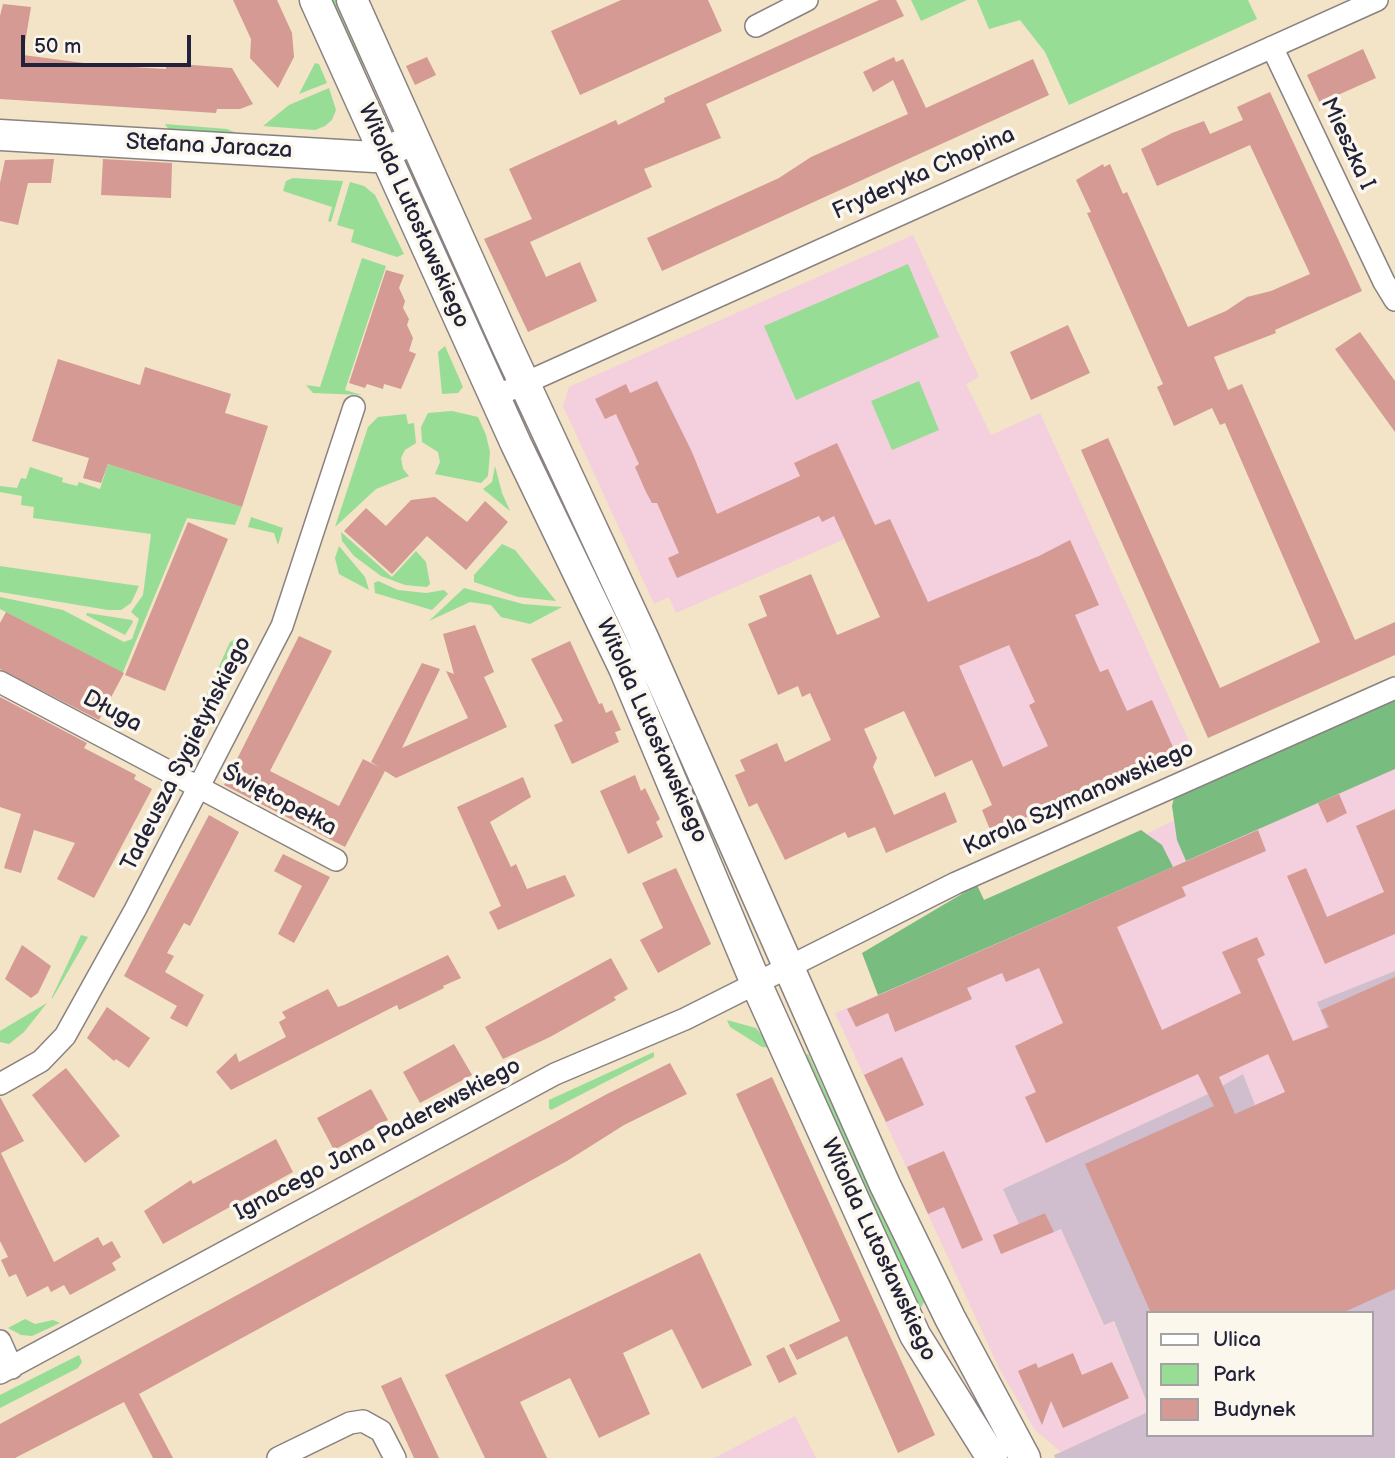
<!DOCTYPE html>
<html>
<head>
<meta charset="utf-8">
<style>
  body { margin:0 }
  #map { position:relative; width:1395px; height:1458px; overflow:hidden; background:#f3e3c7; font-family:"Balsamiq Sans",sans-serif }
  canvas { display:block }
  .legend { position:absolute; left:1146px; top:1311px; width:228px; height:126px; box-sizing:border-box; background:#fbf7ec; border:2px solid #a4a2a5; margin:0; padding:9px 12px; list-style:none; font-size:21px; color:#22223b }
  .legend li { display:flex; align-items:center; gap:14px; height:35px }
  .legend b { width:35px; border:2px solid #a4a2a5 }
  .scale { position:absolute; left:21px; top:35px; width:170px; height:32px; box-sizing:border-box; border:4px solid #22223b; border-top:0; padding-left:9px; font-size:21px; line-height:24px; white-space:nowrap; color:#22223b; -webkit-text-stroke:5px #fbf7ec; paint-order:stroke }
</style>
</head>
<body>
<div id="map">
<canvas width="1395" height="1458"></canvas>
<ul class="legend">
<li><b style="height:9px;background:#fff"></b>Ulica</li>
<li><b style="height:19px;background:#97dd96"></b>Park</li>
<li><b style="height:19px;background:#d49a93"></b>Budynek</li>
</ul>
<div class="scale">50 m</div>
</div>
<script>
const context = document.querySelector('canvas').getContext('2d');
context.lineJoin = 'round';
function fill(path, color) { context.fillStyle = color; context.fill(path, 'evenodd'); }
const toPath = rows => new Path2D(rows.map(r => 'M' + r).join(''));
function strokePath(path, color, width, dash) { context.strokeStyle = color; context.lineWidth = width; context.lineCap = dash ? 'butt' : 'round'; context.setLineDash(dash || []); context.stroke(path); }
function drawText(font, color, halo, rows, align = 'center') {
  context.font = font + ' "Balsamiq Sans",sans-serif'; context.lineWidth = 7; context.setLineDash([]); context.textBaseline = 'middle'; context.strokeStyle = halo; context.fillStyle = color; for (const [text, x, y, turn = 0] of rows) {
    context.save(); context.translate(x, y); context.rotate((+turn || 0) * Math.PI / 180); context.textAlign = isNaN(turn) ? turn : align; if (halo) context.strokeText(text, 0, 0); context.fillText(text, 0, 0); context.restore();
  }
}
fill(toPath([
  [913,235,979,377,966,384,991,435,1040,413,1191,746,1126,779,1121,767,1095,791,1048,812,1046,810,1025,818,890,519,676,613,669,597,654,604,563,406,569,387],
  [1395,716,1395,971,1317,1002,1344,1070,1255,1106,1243,1074,1208,1094,1003,1189,1045,1213,1061,1229,1103,1324,1113,1321,1148,1405,1148,1412,1061,1452,1035,1430,1000,1370,835,1013,878,995,867,966],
  [795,1416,816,1458,714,1458]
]), '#f4cfdd');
fill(toPath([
  [1395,971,1395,1458,1055,1458,1054,1455,1061,1452,1148,1412,1148,1435,1372,1435,1372,1313,1148,1313,1148,1405,1114,1321,1104,1325,1061,1229,1054,1232,1045,1213,1019,1224,1003,1189,1208,1094,1243,1074,1255,1105,1344,1070,1317,1002]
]), '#d0bdcd');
fill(toPath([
  [328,0,338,0,368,66,359,69],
  [911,0,967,0,921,21],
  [977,0,1248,0,1257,19,1069,105,1045,52,1020,20,989,29],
  [315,63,319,64,327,83,299,94],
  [329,88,336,110,332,120,325,126,315,130,263,126,289,105],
  [165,124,227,129,246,137,171,133],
  [293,178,343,181,331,222,328,221,332,207,283,191,286,181],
  [350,182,364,186,375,195,404,254,397,257,351,242,354,230,337,225],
  [362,258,386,266,345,390,362,395,313,393,306,385,320,387],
  [908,264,939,337,796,400,764,326],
  [445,346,463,387,458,393,442,394,438,352],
  [919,381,939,430,892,450,871,401],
  [452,411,478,417,486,435,490,452,488,476,481,483,435,474,440,462,438,452,422,442,421,427,428,413],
  [406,414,408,424,414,423,416,443,405,450,401,458,403,469,409,476,376,489,335,527,368,427,378,417],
  [539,442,749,898,742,901,604,597,529,446],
  [108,464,242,507,235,525,187,518,121,677,112,667,0,609,0,597,63,610,124,642,132,639,139,619,131,612,143,595,151,534,33,518,34,507,21,505,22,496,0,492,0,486,17,488,21,478,26,479,30,467,63,478,62,482,77,486,79,482,100,489],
  [495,466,502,493,510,511,483,489,492,482],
  [251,517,283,528,278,545,274,533,248,527],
  [341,532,392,577,416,551,426,562,430,584,427,587,405,585,381,576,354,556,342,541],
  [502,544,515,550,556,601,518,597,474,582,474,575],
  [339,546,365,577,369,590,339,574,335,558],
  [0,566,27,570,139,586,131,603,121,610,108,610,0,592],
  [378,581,398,590,426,593,444,590,448,594,432,610,375,593,374,583],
  [464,588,523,604,562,607,530,624,501,617,491,605,470,602,429,621],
  [87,613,132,620,133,622,125,635,86,615],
  [240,636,204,708,201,707,230,642],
  [81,935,88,937,52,999,52,997],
  [47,1003,24,1032,9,1044,0,1042,0,1031],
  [727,1020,756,1028,772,1048,762,1047,730,1027],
  [654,1052,654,1057,551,1110,549,1108,549,1100],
  [808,1054,924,1302,921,1308,801,1058],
  [25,1319,35,1324,53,1320,60,1323,32,1336,21,1335,8,1328],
  [79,1355,82,1362,78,1368,0,1408,0,1395]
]), '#97dd96');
fill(toPath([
  [1395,700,1395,769,1186,861,1177,840,1172,806,1174,798],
  [1141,830,1162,845,1173,867,878,995,862,953,977,885,984,900]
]), '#79bc7f');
fill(toPath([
  [233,0,277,0,292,33,294,57,278,88,250,58,251,39],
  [621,0,708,0,722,31,580,95,551,31],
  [879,0,896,0,904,16,706,104,721,138,644,169,652,187,530,242,546,277,580,262,597,301,528,332,484,239,532,219,509,169,616,120,618,125,665,102,664,98],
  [3,4,31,7,23,55,99,65,166,69,166,63,232,68,253,104,240,109,217,109,216,113,0,99,0,16],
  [1363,49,1376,78,1320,103,1307,75],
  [427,57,436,75,415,85,406,66],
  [894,57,896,62,903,59,926,108,1033,59,1049,95,662,271,647,238,779,178,811,157,908,114,893,80,873,92,863,72],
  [1270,92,1362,291,1275,330,1276,333,1214,357,1228,390,1242,384,1355,640,1395,622,1395,655,1208,738,1081,450,1108,438,1220,688,1320,642,1225,423,1220,425,1212,408,1174,426,1157,387,1163,384,1087,213,1091,212,1076,180,1103,164,1104,167,1110,164,1123,194,1127,192,1188,327,1226,311,1247,297,1271,291,1310,274,1250,145,1157,186,1141,149,1172,133,1204,121,1210,134,1243,120,1237,107],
  [54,159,51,183,28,183,18,225,0,221,0,183,5,160],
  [103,159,172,163,171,198,101,195],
  [386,270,404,275,399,288,405,301,403,308,409,319,407,325,413,338,409,351,416,354,401,389,384,384,383,389,367,384,365,388,349,383],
  [1068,325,1090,373,1031,400,1010,352],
  [1360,332,1395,381,1395,432,1335,349],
  [58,359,140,385,145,367,231,394,225,413,268,426,242,507,108,464,101,483,83,478,89,458,32,441],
  [657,381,692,452,717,514,800,476,794,463,837,443,875,525,890,519,928,602,1039,556,1070,540,1099,605,1075,615,1100,672,1108,669,1127,711,1152,700,1177,756,1048,812,1046,809,991,832,982,810,992,805,972,760,935,777,904,711,864,729,877,758,873,767,894,815,945,792,957,822,886,853,875,827,848,838,845,832,785,860,757,803,749,807,735,775,745,771,740,760,777,743,785,762,831,740,810,693,802,697,798,686,778,695,748,624,767,616,759,596,811,574,837,635,880,617,834,516,822,522,819,516,677,578,668,558,679,553,657,503,652,503,646,492,635,467,639,464,616,414,605,419,595,399,626,384,630,393],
  [1009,645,1035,702,1029,705,1048,746,1003,767,959,666],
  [435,497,467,522,485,501,508,522,466,570,427,536,392,574,344,531,366,508,386,526,411,500],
  [188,522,228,539,165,691,125,675],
  [6,612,124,673,99,720,0,669,0,623],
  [475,625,494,672,484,677,507,727,396,778,385,771,345,847,224,785,299,636,332,651,270,771,339,806,363,759,379,767,371,762,422,663,440,669,402,748,468,718,446,671,454,674,443,634],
  [570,641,599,704,602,703,606,713,612,710,621,730,615,732,619,742,572,764,554,725,563,721,531,659],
  [0,697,87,743,84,748,136,775,134,779,152,789,94,898,57,879,75,843,34,830,21,873,4,868,21,814,0,807],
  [635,775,641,791,645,788,660,819,656,822,663,837,628,854,600,791],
  [523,777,531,797,490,822,511,867,516,864,527,889,565,875,575,896,498,930,489,912,501,906,457,807],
  [1339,794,1347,813,1327,823,1318,803],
  [1395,809,1395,934,1325,964,1287,876,1306,868,1327,917,1384,892,1356,826],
  [209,815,239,832,190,926,184,923,167,953,174,956,165,972,204,995,187,1027,170,1018,177,1006,124,976],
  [1258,830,1266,851,1182,887,1186,896,1117,927,1162,1030,1241,993,1222,952,1257,937,1265,955,1257,959,1293,1041,1329,1027,1321,1010,1395,977,1395,1289,1342,1313,1151,1313,1085,1164,1214,1106,1198,1074,1046,1143,1025,1097,1036,1092,1015,1046,1063,1023,1039,968,1006,982,1002,973,967,988,972,999,895,1032,888,1013,856,1027,847,1009],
  [1268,1054,1285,1092,1235,1114,1219,1077],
  [283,854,330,877,294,943,278,934,302,886,274,871],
  [676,868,711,944,658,973,640,940,663,928,642,883],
  [22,945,51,966,38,993,31,998,5,979],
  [448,955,461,978,443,986,444,988,399,1010,397,1005,231,1090,216,1072,236,1053,239,1062,286,1037,279,1022,286,1018,282,1012,328,989,338,1007,344,1005],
  [611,958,628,989,614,997,616,1000,550,1037,503,1059,485,1027],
  [107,1007,150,1038,129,1068,116,1059,114,1061,87,1038],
  [454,1044,472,1075,420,1103,403,1072],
  [902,1057,924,1105,886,1122,864,1075],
  [670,1063,687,1094,624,1125,567,1161,139,1394,173,1458,153,1458,124,1402,15,1458,0,1458,0,1424,607,1094],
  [66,1068,120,1136,85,1163,32,1095],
  [772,1077,935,1435,898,1453,847,1336,797,1360,789,1345,840,1321,736,1094],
  [371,1089,388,1120,334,1150,317,1118],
  [0,1097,24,1141,1,1153,54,1262,98,1237,103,1246,112,1241,121,1257,112,1263,116,1270,70,1295,64,1285,51,1292,48,1286,27,1297,16,1274,9,1277,1,1260,8,1257,0,1241],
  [276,1139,293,1172,163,1244,144,1211,191,1180,193,1184],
  [944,1151,983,1240,962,1249,944,1207,928,1214,907,1167],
  [1045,1213,1054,1232,1001,1254,993,1235],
  [700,1253,752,1365,702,1389,672,1329,623,1353,650,1414,599,1438,570,1378,520,1402,547,1458,485,1458,445,1375],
  [784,1347,797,1374,779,1383,766,1356],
  [1073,1353,1082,1375,1112,1362,1129,1398,1063,1428,1051,1401,1042,1425,1018,1371,1036,1363,1038,1368],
  [401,1377,439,1458,414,1458,381,1386]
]), '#d49a93');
const street = toPath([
  [756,26,807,0],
  [1272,47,1384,282,1395,300],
  [494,397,1377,0],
  [0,682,336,860],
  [0,1084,41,1061,65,1036,135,910,282,626,354,407],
  [0,1341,12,1368],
  [0,1373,555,1074,685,1019,956,883,1395,688],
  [278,1458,350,1423,363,1421,381,1431,395,1458]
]);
const secondary = toPath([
  [315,0,516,444,624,668,755,981,915,1335,992,1458],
  [352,0,508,348,644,640,885,1185,950,1318,1025,1458],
  [0,135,374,157,401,145]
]);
strokePath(street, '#8a8281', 24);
strokePath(secondary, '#8a8281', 33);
strokePath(street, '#fff', 21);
strokePath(secondary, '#fff', 30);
drawText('23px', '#22223b', '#fbf7ec', [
  ["Mieszka I",1347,144,65],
  ["Stefana Jaracza",209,147,3],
  ["Fryderyka Chopina",924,174,-24],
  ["Witolda Lutosławskiego",413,216,66],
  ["Długa",112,712,28],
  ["Witolda Lutosławskiego",651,731,66],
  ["Tadeusza Sygietyńskiego",187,754,-63],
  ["Karola Szymanowskiego",1079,799,-24],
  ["Świętopełka",279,801,28],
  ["Ignacego Jana Paderewskiego",378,1140,-28],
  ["Witolda Lutosławskiego",878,1250,65]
]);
</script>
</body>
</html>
